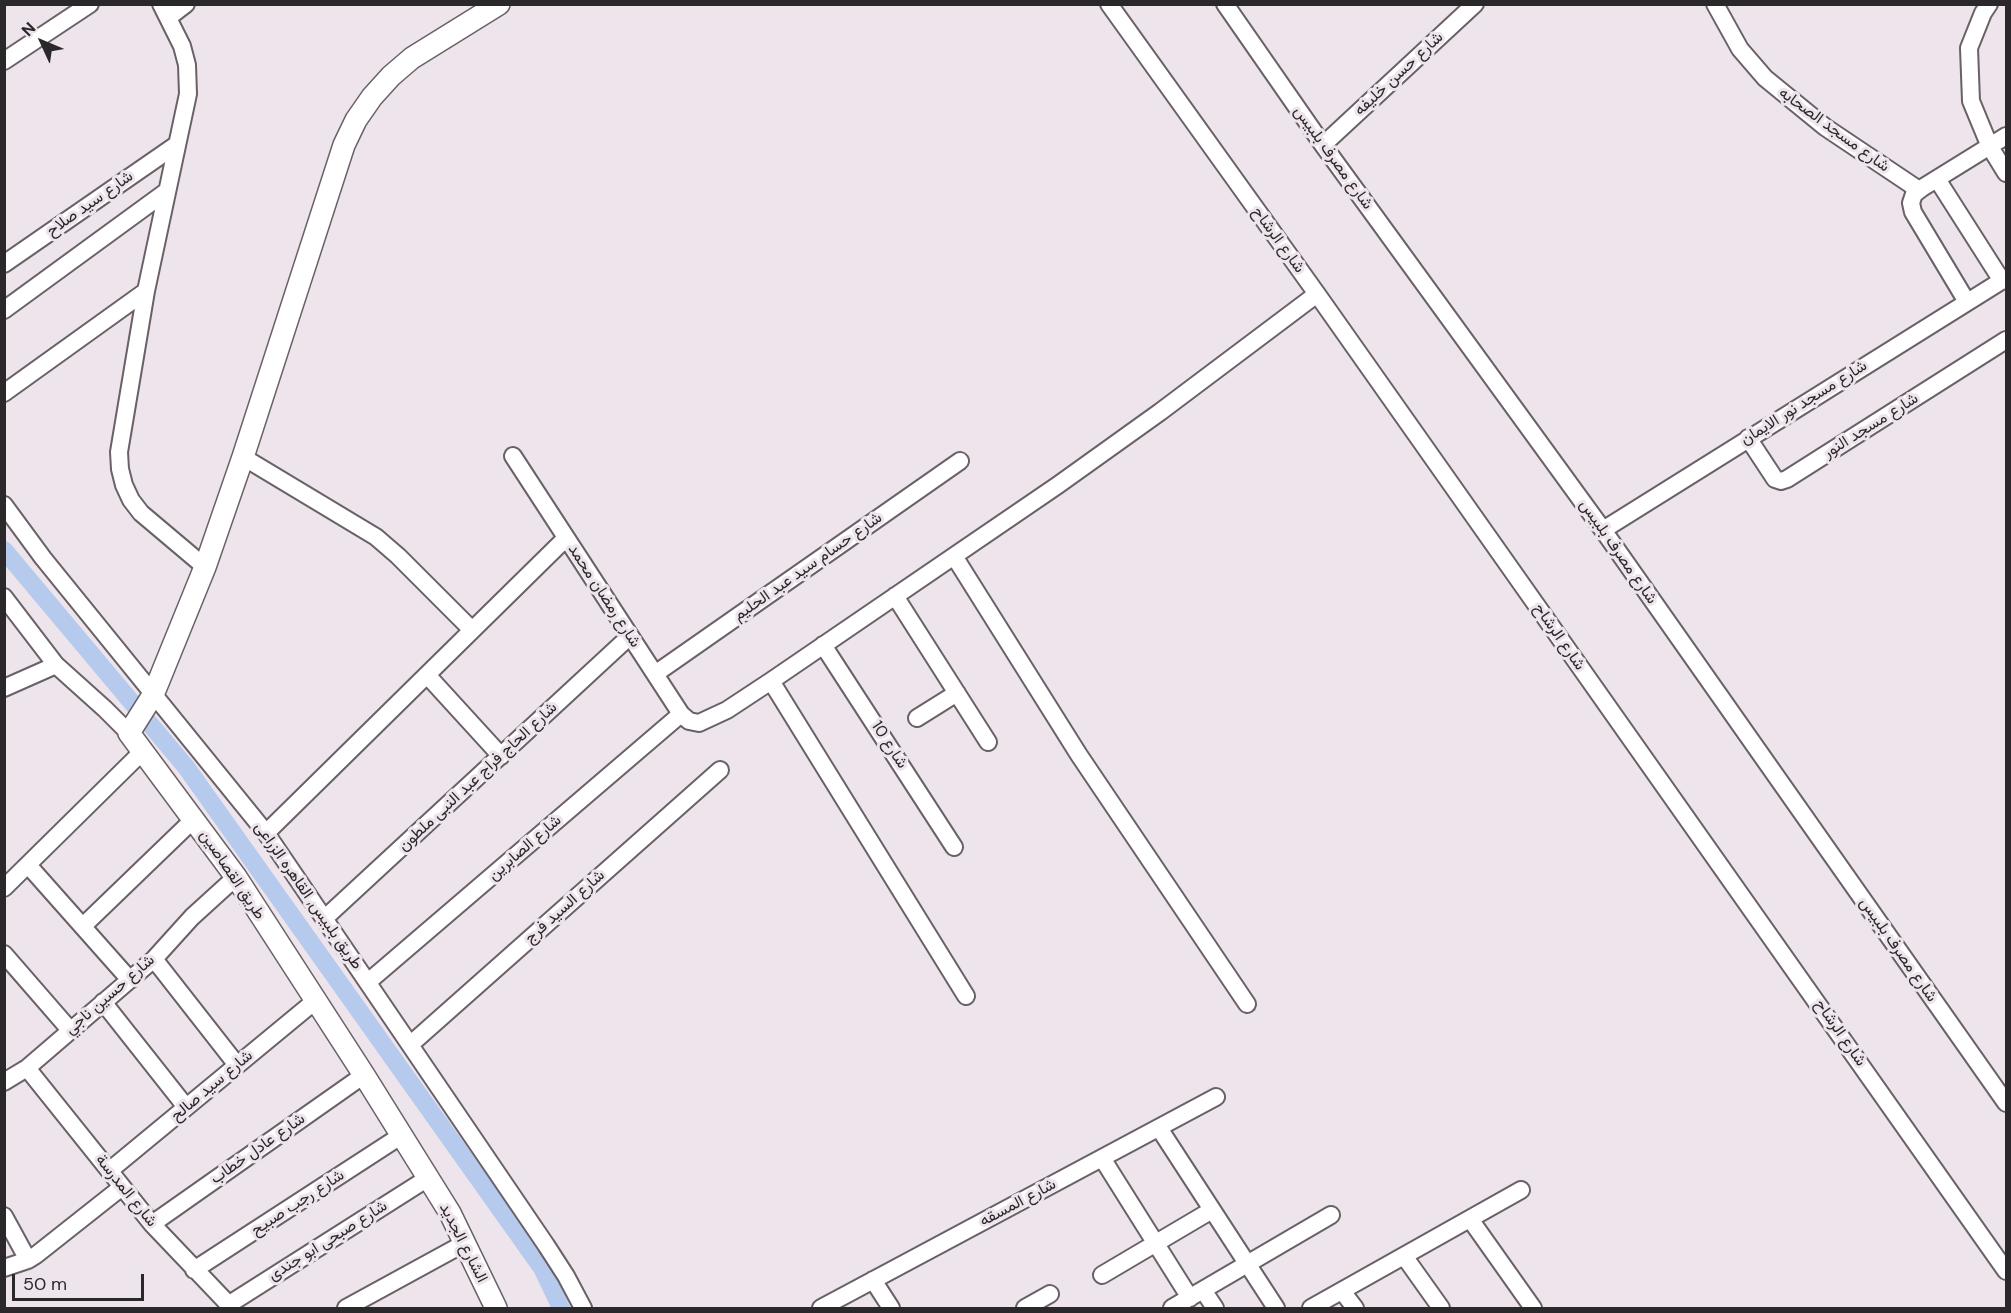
<!DOCTYPE html>
<html>
<head>
<meta charset="utf-8">
<style>
  body { margin:0 }
  #map { position:relative; width:2011px; height:1313px; overflow:hidden; background:#ede4ec; font-family:"DM Sans",sans-serif }
  canvas { display:block }
  .frame { position:absolute; inset:0; border:6px solid #2b282b; pointer-events:none }
  .north { position:absolute; left:12px; top:12px; width:60px; height:60px; -webkit-text-stroke:4px #ede4ec; paint-order:stroke; rotate:314deg; font-size:16px; font-weight:700; line-height:24px; text-align:center; color:#2b282b }
  .north::after { content:''; display:block; margin:auto; width:21px; height:27px; background:#2b282b; clip-path:polygon(50% 0,100% 100%,50% 72%,0 100%) }
  .scale { position:absolute; left:12px; top:1274px; width:132px; height:27px; box-sizing:border-box; border:3px solid #2b282b; border-top:0; padding-left:8px; font-size:18px; line-height:21px; white-space:nowrap; color:#2b282b; -webkit-text-stroke:4px #ede4ec; paint-order:stroke }
</style>
</head>
<body>
<div id="map">
<canvas width="2011" height="1313"></canvas>
<div class="frame"></div>
<div class="north">N</div>
<div class="scale">50 m</div>
</div>
<script>
const context = document.querySelector('canvas').getContext('2d');
context.lineJoin = 'round';
const toPath = rows => new Path2D(rows.map(r => 'M' + r).join(''));
function strokePath(path, color, width, dash) { context.strokeStyle = color; context.lineWidth = width; context.lineCap = dash ? 'butt' : 'round'; context.setLineDash(dash || []); context.stroke(path); }
function drawText(font, color, halo, rows, align = 'center') {
  context.font = font + ' "DM Sans",Vazirmatn,sans-serif'; context.lineWidth = 6; context.setLineDash([]); context.textBaseline = 'middle'; context.strokeStyle = halo; context.fillStyle = color; for (const [text, x, y, turn = 0] of rows) {
    context.save(); context.translate(x, y); context.rotate((+turn || 0) * Math.PI / 180); context.textAlign = isNaN(turn) ? turn : align; if (halo) context.strokeText(text, 0, 0); context.fillText(text, 0, 0); context.restore();
  }
}
strokePath(toPath([
  [4,550,186,767,542,1268,561,1308]
]), '#b6caed', 18);
const minor = toPath([
  [161,4,182,46,187,65,188,94,146,291,119,452,120,469,124,485,131,500,141,513,205,567],
  [1109,4,1317,294,2006,1271],
  [1225,4,1323,145,1603,530,2006,1103],
  [1715,4,1740,49,1765,78,1825,127,1919,190],
  [1989,4,1983,13,1969,48,1971,101,1990,147,2006,173],
  [169,17,186,4],
  [4,61,90,4],
  [1323,145,1475,4],
  [1937,179,2002,281],
  [4,264,176,145],
  [1967,302,1913,212,1911,203,1914,194,1922,188,2006,136],
  [4,310,167,191],
  [4,393,146,291],
  [1748,438,1775,479,1781,481,1787,479,2006,340],
  [513,456,681,714,689,721,699,723,727,710,771,681,1058,485,1160,412,1317,294],
  [243,457,376,537,398,556,472,630],
  [4,505,43,558,266,833,546,1245,566,1276,583,1308],
  [1603,530,2006,278],
  [954,556,1079,755,1247,1004],
  [895,596,988,742],
  [4,597,56,665,105,709,129,733],
  [823,645,954,847],
  [655,674,960,461],
  [427,675,501,756],
  [771,681,966,996],
  [4,688,56,665],
  [917,718,957,693],
  [266,833,566,538],
  [28,865,130,980],
  [4,888,143,751],
  [325,918,630,636],
  [83,926,194,819],
  [4,954,70,1030],
  [154,959,237,1065],
  [368,982,681,714],
  [103,1002,186,1107],
  [411,1044,720,770],
  [27,1068,152,1224,232,1308],
  [4,1082,27,1068,154,959,192,917,236,877],
  [1159,1128,1276,1308],
  [1102,1158,1190,1298],
  [109,1171,315,1001],
  [4,1216,28,1260],
  [1470,1219,1533,1308],
  [152,1224,364,1075],
  [1404,1256,1441,1308],
  [4,1268,28,1260,36,1255,122,1187],
  [194,1270,402,1135],
  [1102,1275,1212,1210],
  [873,1280,891,1308],
  [1203,1290,1215,1308],
  [1342,1291,1355,1308],
  [228,1305,428,1178],
  [346,1308,465,1243],
  [821,1308,1216,1097],
  [1025,1308,1050,1294],
  [1172,1308,1331,1215],
  [1311,1308,1521,1190]
]);
const tertiary = toPath([
  [496,1308,450,1213,364,1075,236,877,129,733,153,695,205,567,243,457,344,145,356,120,372,97,391,76,412,58,499,4]
]);
strokePath(minor, '#6a6168', 20);
strokePath(tertiary, '#6a6168', 24);
strokePath(minor, '#fff', 16);
strokePath(tertiary, '#fff', 21);
drawText('16px', '#2b282b', '#ede4ec', [
  ["شارع حسن خليفه",1399,74,-43],
  ["شارع مسجد الصحابه",1834,130,36],
  ["شارع مصرف بلبيس",1333,158,54],
  ["شارع سيد صلاح",90,204,-35],
  ["شارع الرشاح",1278,240,54],
  ["شارع مسجد نور الايمان",1804,403,-32],
  ["شارع مسجد النور",1871,426,-32],
  ["شارع مصرف بلبيس",1618,552,55],
  ["شارع حسام سيد عبد الحليم",808,567,-35],
  ["شارع رمضان محمد",604,596,57],
  ["شارع الرشاح",1559,637,55],
  ["شارع 10",889,745,57],
  ["شارع الحاج فراج عبد النبى ملطون",478,777,-43],
  ["شارع الصابرين",525,848,-41],
  ["طريق القصاصين",232,875,56],
  ["طريق بلبيس, القاهره الزراعى",308,896,55],
  ["شارع السيد فرج",565,907,-42],
  ["شارع مصرف بلبيس",1898,950,55],
  ["شارع حسين ناجي",110,995,-41],
  ["شارع الرشاح",1840,1033,55],
  ["شارع سيد صالح",212,1086,-40],
  ["شارع عادل خطاب",258,1149,-35],
  ["شارع المدرسة",126,1191,51],
  ["شارع رجب صبيح",298,1203,-33],
  ["شارع المسقه",1018,1203,-28],
  ["شارع صبحى ابو جندى",328,1241,-32],
  ["الشارع الجديد",463,1243,63]
]);
</script>
</body>
</html>
